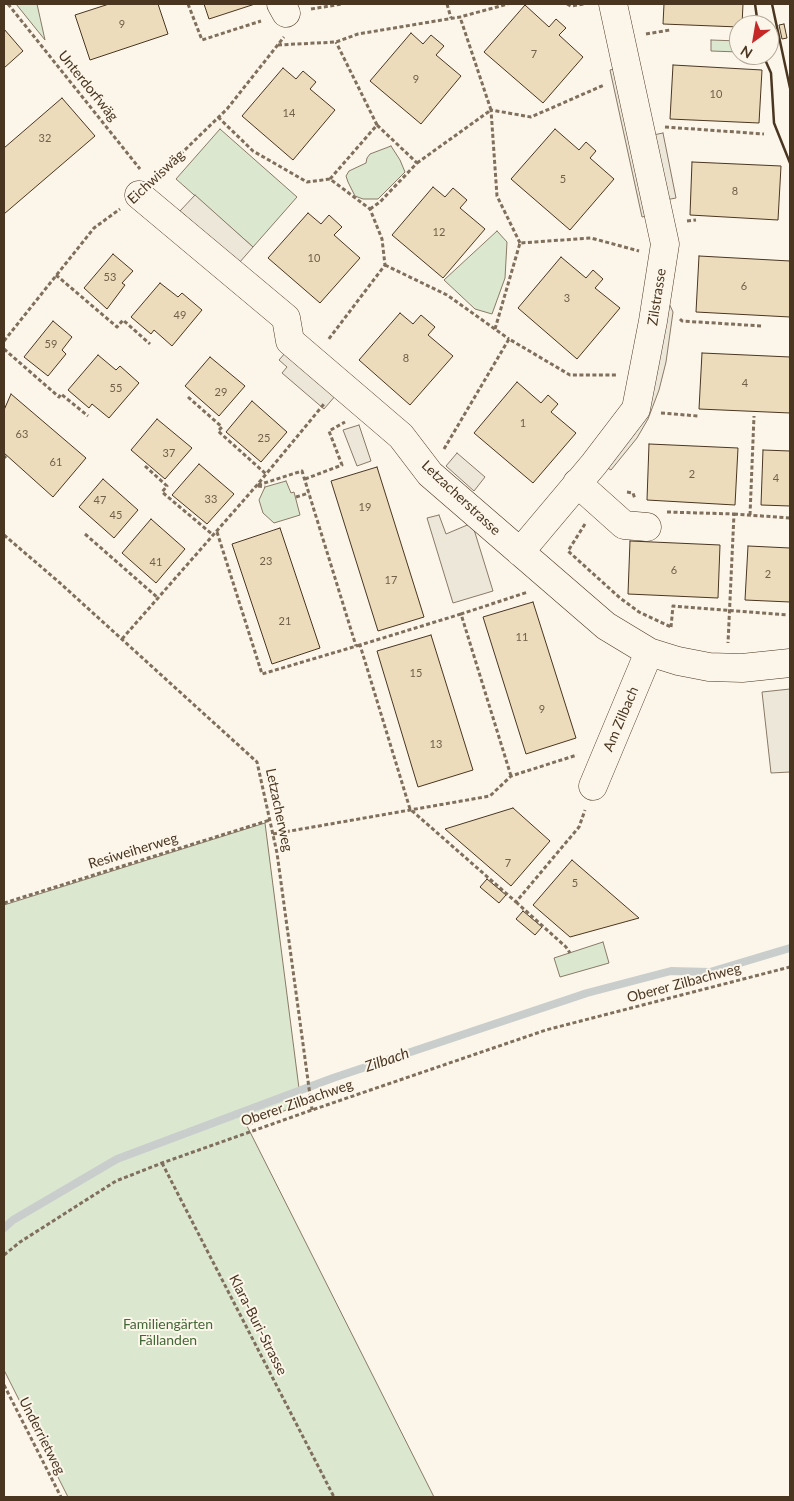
<!DOCTYPE html>
<html>
<head>
<meta charset="utf-8">
<style>
  body { margin:0 }
  #map { position:relative; width:794px; height:1501px; overflow:hidden; background:#fbf6e9; font-family:Lato,sans-serif }
  canvas { display:block }
  .frame { position:absolute; inset:0; border:5px solid #4a3520; pointer-events:none }
  .north { position:absolute; left:729px; top:15px; width:50px; height:50px; box-sizing:border-box; background:#fbf6e9; border:1px solid #b4a999; border-radius:50%; rotate:212deg; font-size:14px; font-weight:700; line-height:20px; text-align:center; color:#4a3520 }
  .north::after { content:''; display:block; margin:auto; width:18px; height:22px; background:#c62828; clip-path:polygon(50% 0,100% 100%,50% 72%,0 100%) }
</style>
</head>
<body>
<div id="map">
<canvas width="794" height="1501"></canvas>
<div class="frame"></div>
<div class="north">N</div>
</div>
<script>
const context = document.querySelector('canvas').getContext('2d');
context.lineJoin = 'round';
function fill(path, color) { context.fillStyle = color; context.fill(path, 'evenodd'); }
const toPath = rows => new Path2D(rows.map(r => 'M' + r).join(''));
function strokePath(path, color, width, dash) { context.strokeStyle = color; context.lineWidth = width; context.lineCap = dash ? 'butt' : 'round'; context.setLineDash(dash || []); context.stroke(path); }
function drawText(font, color, halo, rows, align = 'center') {
  context.font = font + ' Lato,sans-serif'; context.lineWidth = 4; context.setLineDash([]); context.textBaseline = 'middle'; context.strokeStyle = halo; context.fillStyle = color; for (const [text, x, y, turn = 0] of rows) {
    context.save(); context.translate(x, y); context.rotate((+turn || 0) * Math.PI / 180); context.textAlign = isNaN(turn) ? turn : align; if (halo) context.strokeText(text, 0, 0); context.fillText(text, 0, 0); context.restore();
  }
}
const green = toPath([
  [16,4,37,4,45,40,16,4],
  [711,40,739,41,739,52,711,51,711,40],
  [220,129,297,197,253,247,176,179,220,129],
  [391,146,400,160,405,172,378,199,363,199,355,196,348,182,346,176,349,171,366,163,367,158,370,154,391,146],
  [497,231,507,242,505,278,492,314,475,309,444,280,497,231],
  [286,481,291,493,294,492,300,515,274,523,263,513,259,500,265,487,286,481],
  [265,823,301,1104,247,1126,434,1497,68,1497,4,1370,4,905,265,823],
  [603,942,609,963,560,977,554,958,603,942]
]);
fill(green, '#dce7d0');
strokePath(green, '#887966', 1);
const parking = toPath([
  [618,68,650,215,642,217,610,70,618,68],
  [663,133,676,198,665,200,653,135,663,133],
  [195,195,253,247,239,263,180,211,195,195],
  [667,299,673,312,666,362,659,390,648,419,637,438,611,470,604,466,667,299],
  [286,352,336,395,324,409,282,373,287,367,279,360,286,352],
  [359,425,371,461,357,466,343,430,359,425],
  [457,453,485,477,474,491,446,466,457,453],
  [439,515,446,534,472,523,493,591,453,603,427,518,439,515],
  [790,689,790,772,771,773,762,692,790,689]
]);
fill(parking, '#ede7d9');
strokePath(parking, '#887966', 1);
strokePath(toPath([
  [4,1228,13,1220,117,1159,333,1078,587,993,671,971,710,972,790,948]
]), '#c9cecd', 8);
const building = toPath([
  [109,4,158,4,168,34,90,60,75,15,109,4],
  [204,4,255,4,209,19,204,4],
  [664,4,743,4,742,25,739,25,739,27,663,24,664,4],
  [525,5,549,27,556,19,566,28,559,35,583,57,543,103,484,52,525,5],
  [784,24,787,38,782,39,779,25,784,24],
  [4,29,23,51,4,68,4,29],
  [411,33,423,44,431,35,444,46,436,55,461,76,421,124,370,81,411,33],
  [673,65,762,70,759,123,670,119,673,65],
  [283,68,296,79,303,71,316,82,310,89,335,110,293,160,242,116,283,68],
  [62,98,95,136,4,214,4,148,62,98],
  [555,129,579,150,586,142,596,151,590,158,614,179,570,230,511,179,555,129],
  [692,162,781,166,778,220,690,215,692,162],
  [433,187,445,197,453,188,467,200,460,208,485,229,443,278,392,235,433,187],
  [308,213,321,224,329,215,342,227,334,235,360,258,320,303,268,258,308,213],
  [113,254,133,271,122,283,125,285,107,309,84,288,113,254],
  [699,256,790,261,790,317,696,312,699,256],
  [561,257,586,278,593,270,603,279,595,288,620,308,577,359,518,308,561,257],
  [160,283,178,297,182,293,202,310,172,346,154,330,151,334,131,317,160,283],
  [400,313,413,324,421,315,435,327,428,335,453,356,410,405,359,360,400,313],
  [53,321,72,337,62,350,66,354,48,376,24,357,53,321],
  [702,353,790,357,790,413,699,409,702,353],
  [98,355,116,370,120,366,139,383,109,418,92,404,89,408,68,390,98,355],
  [210,357,245,386,219,416,185,386,210,357],
  [517,382,541,403,548,395,558,404,551,412,576,433,533,483,474,433,517,382],
  [11,394,86,458,53,497,4,453,4,410,11,394],
  [252,401,287,432,261,462,226,432,252,401],
  [157,419,192,448,165,479,131,450,157,419],
  [649,444,738,448,735,505,647,500,649,444],
  [763,450,790,451,790,506,761,505,763,450],
  [199,464,234,494,207,524,172,495,199,464],
  [377,467,424,617,378,631,331,481,377,467],
  [103,479,138,510,114,538,79,507,103,479],
  [151,519,185,549,156,583,122,553,151,519],
  [280,528,320,648,272,664,232,544,280,528],
  [630,541,720,545,718,598,628,594,630,541],
  [748,546,790,548,790,602,745,600,748,546],
  [533,602,576,738,526,754,483,617,533,602],
  [431,635,473,770,418,787,377,651,431,635],
  [513,808,550,841,511,886,445,829,513,808],
  [572,860,639,918,570,937,533,905,572,860],
  [487,879,506,895,499,903,480,887,487,879],
  [523,911,542,927,535,935,516,919,523,911]
]);
fill(building, '#ecdcbc');
strokePath(building, '#4a3520', 1);
const minor = toPath([
  [281,4,286,13],
  [139,195,286,318,290,341,401,436,430,474,606,626,649,652,678,661,709,667,742,668,790,663],
  [577,483,624,525,647,527],
  [520,552,594,464,636,409,653,321,665,244,613,4],
  [593,786,649,652]
]);
strokePath(minor, '#4a3520', 29);
strokePath(toPath([
  [8,4,140,169],
  [188,4,202,40,261,21],
  [447,4,451,18],
  [567,4,571,6,584,4],
  [311,9,342,4],
  [646,34,670,30],
  [278,45,336,42,358,34,460,17,508,4],
  [218,117,253,151,307,182,330,179,370,209,382,239,385,265,328,340],
  [665,127,764,134],
  [417,163,491,110,460,17],
  [157,177,227,109,284,37],
  [330,179,377,125,336,42],
  [370,209,380,202,417,163,377,125],
  [687,221,696,220],
  [520,243,497,196,491,110,531,117,604,85],
  [385,265,447,295,509,339],
  [56,275,117,327,123,320,150,344],
  [680,319,682,321,762,326],
  [495,329,520,243,591,238,639,251],
  [4,341,94,228,120,209],
  [4,349,59,397,61,394,88,416],
  [188,397,222,427,218,431,266,474],
  [661,413,698,416],
  [444,449,509,339,570,375,617,375],
  [4,456,6,458],
  [145,466,167,486,162,492,213,535],
  [305,479,342,465,329,431,345,422],
  [258,485,302,471,356,646],
  [258,486,265,487],
  [627,492,633,493,635,499],
  [296,497,309,493],
  [667,512,734,514,728,643],
  [734,514,790,518],
  [750,515,754,416],
  [585,524,568,551,620,598,639,612,671,627],
  [217,532,262,674,360,645],
  [85,534,158,598],
  [4,535,60,583,257,762,277,853,312,1110],
  [461,614,360,645,410,809,516,902,579,827,585,810],
  [671,627,673,606,788,615],
  [122,639,257,485,324,404],
  [511,776,461,614,528,592],
  [273,834,490,796,511,776,577,755],
  [516,902,566,947,570,953],
  [4,903,270,820],
  [162,1163,334,1497],
  [4,1255,20,1242,116,1181,162,1163,312,1110,546,1030,790,967],
  [4,1385,61,1497]
]), '#7f6f5c', 3, [4, 2.5]);
strokePath(minor, '#fbf6e9', 28);
strokePath(toPath([
  [755,4,758,25],
  [772,4,790,88],
  [763,55,771,73,774,123,790,163]
]), '#4a3520', 2.5);
drawText('11px', '#725f47', null, [
  ["9",122,24],
  ["7",534,54],
  ["9",416,79],
  ["10",716,94],
  ["14",289,113],
  ["32",45,138],
  ["5",563,179],
  ["8",735,191],
  ["12",439,232],
  ["10",314,258],
  ["53",110,277],
  ["6",744,286],
  ["3",567,298],
  ["49",180,315],
  ["59",51,344],
  ["8",406,358],
  ["4",745,383],
  ["55",116,388],
  ["29",221,392],
  ["1",523,423],
  ["63",22,434],
  ["25",264,438],
  ["37",169,453],
  ["61",56,462],
  ["2",692,474],
  ["4",776,478],
  ["33",211,499],
  ["47",100,500],
  ["19",365,507],
  ["45",116,515],
  ["23",266,561],
  ["41",156,562],
  ["6",674,570],
  ["2",768,574],
  ["17",391,580],
  ["21",285,621],
  ["11",522,637],
  ["15",416,673],
  ["9",542,709],
  ["13",436,744],
  ["7",508,863],
  ["5",575,883]
]);
drawText('14px', '#4a3520', '#fbf6e9', [
  ["Unterdorfwäg",88,86,51],
  ["Eichwiswäg",156,177,-43],
  ["Zilstrasse",657,297,-81],
  ["Letzacherstrasse",461,498,43],
  ["Am Zilbach",621,719,-67],
  ["Letzacherweg",279,810,78],
  ["Resiweiherweg",133,851,-17],
  ["Oberer Zilbachweg",684,983,-15],
  ["Oberer Zilbachweg",297,1103,-19],
  ["Klara-Buri-Strasse",258,1325,63],
  ["Underrietweg",42,1436,63]
]);
drawText('14px', '#436837', '#fbf6e9', [
  ["Familiengärten",168,1324],
  ["Fällanden",168,1340]
]);
drawText('italic 15px', '#4a3520', '#fbf6e9', [
  ["Zilbach",387,1060,-19]
]);
</script>
</body>
</html>
